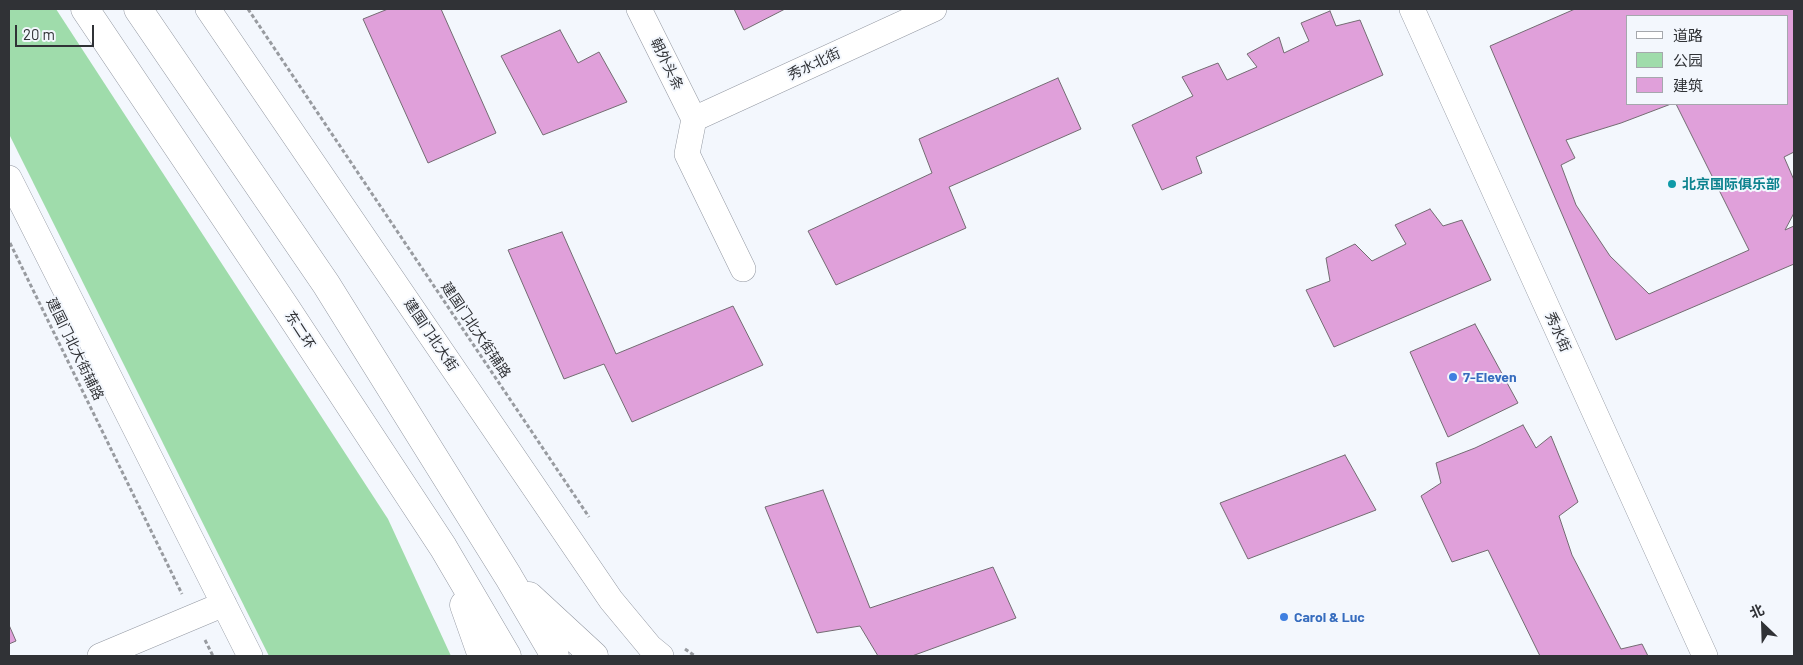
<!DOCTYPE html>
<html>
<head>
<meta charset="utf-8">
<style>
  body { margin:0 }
  #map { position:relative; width:1803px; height:665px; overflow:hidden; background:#f3f7fd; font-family:Barlow,"Noto Sans SC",sans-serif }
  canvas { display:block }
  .frame { position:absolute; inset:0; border:10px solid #303236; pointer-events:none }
  .legend { position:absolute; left:1626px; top:15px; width:162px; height:90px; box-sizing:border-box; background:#f3f7fd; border:1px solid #a5a8ad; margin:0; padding:6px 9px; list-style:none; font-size:15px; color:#303236 }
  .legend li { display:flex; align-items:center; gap:10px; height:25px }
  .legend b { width:25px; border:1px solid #a5a8ad }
  .north { position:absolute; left:1738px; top:600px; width:50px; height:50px; -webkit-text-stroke:4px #f3f7fd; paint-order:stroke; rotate:336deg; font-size:14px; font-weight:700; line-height:20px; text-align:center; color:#303236 }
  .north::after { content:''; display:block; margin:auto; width:18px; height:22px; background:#303236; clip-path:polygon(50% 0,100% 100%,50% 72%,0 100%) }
  .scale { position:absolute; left:15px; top:25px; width:79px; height:22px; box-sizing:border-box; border:2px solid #303236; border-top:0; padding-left:6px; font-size:15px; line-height:18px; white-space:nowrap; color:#303236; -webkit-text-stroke:4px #f3f7fd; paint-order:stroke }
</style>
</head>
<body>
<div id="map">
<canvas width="1803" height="665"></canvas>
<div class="frame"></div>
<ul class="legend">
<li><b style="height:6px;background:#fff"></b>道路</li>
<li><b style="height:14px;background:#9fdcab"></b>公园</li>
<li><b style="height:14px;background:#e0a0da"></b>建筑</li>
</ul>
<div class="north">北</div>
<div class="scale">20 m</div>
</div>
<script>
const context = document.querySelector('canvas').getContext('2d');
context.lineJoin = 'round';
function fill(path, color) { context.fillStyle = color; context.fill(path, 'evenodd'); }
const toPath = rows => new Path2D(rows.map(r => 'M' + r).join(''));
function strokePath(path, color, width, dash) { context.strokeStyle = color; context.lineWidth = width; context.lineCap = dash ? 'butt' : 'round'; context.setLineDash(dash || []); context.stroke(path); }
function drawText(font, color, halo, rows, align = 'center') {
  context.font = font + ' Barlow,"Noto Sans SC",sans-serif'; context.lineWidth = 4; context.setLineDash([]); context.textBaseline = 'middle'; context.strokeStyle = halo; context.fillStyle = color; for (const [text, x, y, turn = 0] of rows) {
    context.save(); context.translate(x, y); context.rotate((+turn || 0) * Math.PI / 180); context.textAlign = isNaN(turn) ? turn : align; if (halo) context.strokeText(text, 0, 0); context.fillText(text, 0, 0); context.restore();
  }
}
fill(toPath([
  [9,9,56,9,388,519,451,656,269,656,9,134]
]), '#9fdcab');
const building = toPath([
  [388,9,441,9,496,133,428,163,363,19,388,9],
  [734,9,785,9,744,30,734,9],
  [1575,9,1794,9,1794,264,1616,340,1490,46,1575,9],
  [1627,16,1787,16,1787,104,1627,104,1627,16],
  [1330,11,1336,26,1360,20,1383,75,1196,157,1202,173,1162,190,1132,125,1193,96,1182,77,1218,63,1227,80,1257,67,1247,54,1279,37,1284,53,1309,41,1301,23,1330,11],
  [560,30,578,63,599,52,627,102,543,135,501,56,560,30],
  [1058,78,1081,129,949,187,966,228,836,285,808,231,932,173,919,139,1058,78],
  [1671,104,1676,104,1749,250,1649,294,1610,256,1576,205,1561,165,1575,158,1566,140,1621,123,1671,104],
  [1794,152,1794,180,1784,157,1794,152],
  [1430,209,1443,226,1462,220,1491,280,1334,347,1306,290,1330,281,1326,258,1355,244,1372,261,1406,244,1395,225,1430,209],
  [1794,213,1794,226,1785,230,1794,213],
  [562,232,616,354,733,306,763,365,632,422,604,364,564,379,508,250,562,232],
  [1475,324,1518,403,1448,437,1410,352,1475,324],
  [1523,425,1536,448,1551,436,1578,502,1559,516,1572,555,1621,649,1642,644,1648,656,1540,656,1488,550,1452,562,1421,496,1441,483,1436,463,1475,448,1523,425],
  [1345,455,1376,510,1248,559,1220,503,1345,455],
  [823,490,870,608,993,567,1016,618,912,656,878,656,860,626,817,633,765,507,823,490],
  [9,625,16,641,9,644,9,625]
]);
fill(building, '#e0a0da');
strokePath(building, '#736b72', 1);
const minor = toPath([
  [208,9,611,600,650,647,661,656],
  [639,9,694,119],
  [1412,9,1705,656],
  [694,119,934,9],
  [694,119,687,154,743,269],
  [9,178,250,656],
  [100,656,224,604]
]);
const highway = toPath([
  [85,9,286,308,443,547,507,656],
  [138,9,326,284,508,576,555,656],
  [529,596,594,656],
  [464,605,482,656]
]);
strokePath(minor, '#9297a1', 26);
strokePath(highway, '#9297a1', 29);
strokePath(toPath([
  [248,9,589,517],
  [10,243,182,594],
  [205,640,213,656],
  [685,649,695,656]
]), '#989ba0', 3, [4, 2.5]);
strokePath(minor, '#fff', 25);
strokePath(highway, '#fff', 28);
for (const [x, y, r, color] of [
  [1672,184,5,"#0f9aa8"],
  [1453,377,5,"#3f7fe0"],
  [1284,617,5,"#3f7fe0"]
]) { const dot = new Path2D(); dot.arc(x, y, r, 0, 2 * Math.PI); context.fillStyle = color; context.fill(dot); strokePath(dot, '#f3f7fd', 2); }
drawText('14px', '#303236', '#f3f7fd', [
  ["朝外头条",667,64,64],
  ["秀水北街",814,64,-25],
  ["东二环",300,330,57],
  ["建国门北大街辅路",476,330,56],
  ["秀水街",1558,332,66],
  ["建国门北大街",431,335,56],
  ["建国门北大街辅路",75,349,64]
]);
drawText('bold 14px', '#0d838f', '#f3f7fd', [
  ["北京国际俱乐部",1682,184]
], 'left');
drawText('bold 14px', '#366cbe', '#f3f7fd', [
  ["7-Eleven",1463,377],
  ["Carol & Luc",1294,617]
], 'left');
</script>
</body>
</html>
